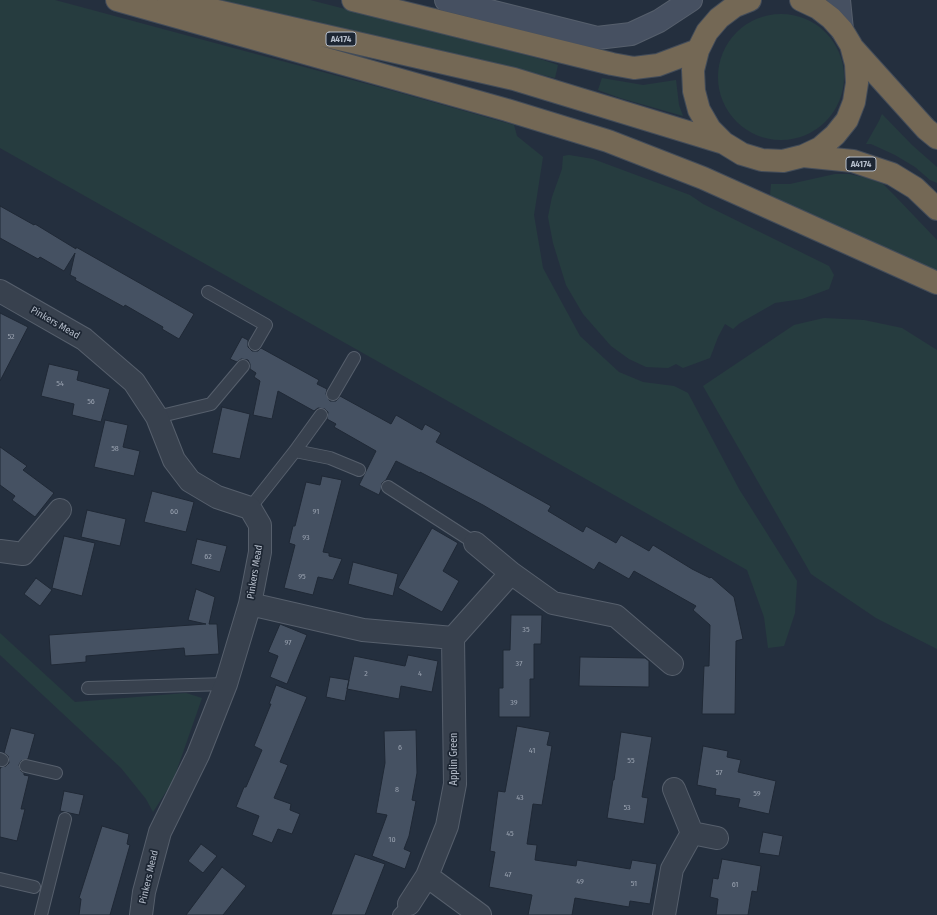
<!DOCTYPE html>
<html>
<head>
<meta charset="utf-8">
<style>
  body { margin:0 }
  canvas { display:block; background:#242f3e }
</style>
</head>
<body>
<canvas width="937" height="915"></canvas>
<script>
const context = document.querySelector('canvas').getContext('2d');
context.lineJoin = 'round';
function fill(path, color) { context.fillStyle = color; context.fill(path, 'evenodd'); }
const toPath = rows => new Path2D(rows.map(r => 'M' + r).join(''));
function strokePath(path, color, width, dash) { context.strokeStyle = color; context.lineWidth = width; context.lineCap = dash ? 'butt' : 'round'; context.setLineDash(dash || []); context.stroke(path); }
function drawText(font, color, halo, rows, align = 'center') {
  context.font = font + ' "Fira Sans Condensed",sans-serif'; context.lineWidth = 3.5; context.setLineDash([]); context.textBaseline = 'middle'; context.strokeStyle = halo; context.fillStyle = color; for (const [text, x, y, turn = 0] of rows) {
    context.save(); context.translate(x, y); context.rotate((+turn || 0) * Math.PI / 180); context.textAlign = isNaN(turn) ? turn : align; if (halo) context.strokeText(text, 0, 0); context.fillText(text, 0, 0); context.restore();
  }
}
fill(toPath([
  [0,0,55,0,397,92,514,125,517,136,543,157,534,215,543,268,580,336,619,372,643,382,674,386,688,393,739,489,797,581,795,613,784,646,768,648,764,617,747,570,0,148],
  [221,0,310,0,537,58,558,65,555,78],
  '718 77a63 63 0 1 1 126 0a63 63 0 1 1-126 0Z',
  [602,78,643,85,676,80,679,105,683,116,620,98,598,90],
  [882,114,912,145,937,167,937,183,930,180,915,167,895,155,871,144,866,144,879,121],
  [569,155,593,159,690,195,703,204,829,266,834,275,829,289,802,299,775,303,740,323,733,329,725,324,718,337,710,358,683,368,676,364,668,368,646,367,629,359,611,346,583,314,566,285,553,243,548,217,552,197,562,169,563,156],
  [835,174,849,174,867,178,883,184,895,196,937,240,937,276,770,196,771,184,790,184],
  [824,318,864,320,902,328,937,350,937,649,876,618,811,574,703,386,794,325],
  [0,633,75,702,186,693,202,698,173,781,153,812,146,799,121,768,0,655]
]), '#263c3f');
const building = toPath([
  [0,206,34,225,35,224,76,249,76,247,194,314,179,339,162,329,163,327,125,305,124,307,75,280,76,278,70,275,75,253,64,271,40,257,38,259,0,238,0,206],
  [0,313,28,327,0,381,0,313],
  [242,337,248,340,248,347,252,351,258,351,261,348,319,380,317,384,327,389,326,394,330,401,336,401,340,396,391,424,396,415,422,430,425,424,441,433,436,442,551,506,548,511,583,532,586,526,616,543,621,535,649,551,653,545,692,569,710,578,711,577,734,597,743,639,736,641,735,714,702,714,704,666,709,666,710,625,693,610,696,606,634,571,629,579,599,562,594,570,483,505,420,472,420,473,396,461,386,480,382,483,381,490,379,495,359,485,376,451,334,427,336,424,327,419,328,412,325,409,318,408,314,411,278,391,272,419,253,415,260,381,254,377,256,373,250,369,250,364,248,360,241,359,237,362,230,359,242,337],
  [49,364,79,371,77,380,110,389,101,422,72,415,74,404,41,396,49,364],
  [222,407,250,414,240,459,212,453,222,407],
  [105,420,128,425,123,447,140,451,134,476,94,467,105,420],
  [0,447,27,466,23,470,54,493,35,517,12,500,15,496,0,485,0,447],
  [322,476,342,480,323,552,329,553,329,556,342,559,333,580,318,577,313,595,284,588,295,545,289,543,293,526,295,526,306,482,320,485,322,476],
  [152,491,194,502,186,532,144,522,152,491],
  [87,510,126,519,120,546,81,537,87,510],
  [432,528,458,543,443,571,459,581,442,612,398,588,432,528],
  [64,536,95,543,82,596,52,588,64,536],
  [197,539,227,546,220,572,191,564,197,539],
  [353,562,398,574,393,596,348,584,353,562],
  [36,578,52,590,40,606,24,594,36,578],
  [196,589,215,597,209,624,217,624,219,654,185,656,184,648,86,656,86,662,51,665,49,635,206,624,188,620,196,589],
  [511,615,542,615,541,644,534,644,534,679,530,679,530,717,499,717,499,688,503,688,503,650,510,650,511,615],
  [280,624,307,635,287,684,270,677,278,656,268,652,280,624],
  [408,655,438,661,432,692,401,686,399,699,347,689,354,656,405,666,408,655],
  [580,657,645,658,649,661,649,687,579,686,580,657],
  [330,677,349,680,345,701,326,697,330,677],
  [276,685,307,697,280,762,288,765,274,798,291,804,290,810,300,814,292,834,278,829,272,843,252,835,259,816,236,807,244,787,246,787,262,750,254,746,271,704,269,704,276,685],
  [517,726,550,732,547,745,552,746,542,805,533,804,527,844,537,845,535,860,576,866,577,860,630,869,632,860,657,864,650,904,630,901,629,907,575,898,572,915,528,915,532,895,489,887,495,852,490,851,498,791,505,792,517,726],
  [11,728,35,734,28,759,21,761,19,765,21,771,24,773,24,775,29,776,21,809,25,809,17,841,0,837,0,769,1,767,6,766,9,763,8,756,4,753,11,728],
  [416,730,417,773,412,800,416,801,409,836,404,849,411,852,405,869,372,856,387,815,376,813,385,763,384,731,416,730],
  [621,732,652,737,642,797,648,798,644,824,607,818,613,780,614,780,621,732],
  [703,746,728,751,727,757,741,760,738,772,776,781,769,814,738,807,740,799,715,795,716,789,697,785,703,746],
  [64,791,84,795,79,815,60,811,64,791],
  [102,826,129,834,127,844,130,845,110,915,79,915,81,899,79,898,102,826],
  [763,832,783,836,779,856,759,853,763,832],
  [201,844,217,856,203,873,188,861,201,844],
  [355,854,385,864,365,915,331,915,355,854],
  [722,859,761,866,757,892,752,891,748,915,716,915,718,899,710,897,713,878,718,879,722,859],
  [222,867,246,886,223,915,186,915,222,867]
]);
fill(building, '#455162');
strokePath(building, '#1f2835', 1);
const lane = toPath([
  [208,292,266,325,255,344],
  [333,394,354,358],
  [157,417,211,404,243,366],
  [295,451,330,458,359,470],
  [388,487,475,543],
  [250,508,295,451,321,415],
  [88,688,226,684],
  [0,759,2,760],
  [26,766,56,773],
  [0,879,34,887],
  [41,915,65,819],
  [399,915,409,904]
]);
const street = toPath([
  [0,291,84,339,134,382,157,417,174,460,190,481,217,497,250,508,260,525,260,552,250,604,226,684,198,755,160,832,144,892,141,915],
  [475,543,511,573],
  [0,551,23,554,60,510],
  [250,604,363,630,453,638,455,784,447,826,427,876,480,915],
  [453,638,511,573,553,603,616,616,672,664],
  [692,833,717,838],
  [409,904,427,876],
  [664,915,672,869,692,833,674,789]
]);
const secondary = toPath([
  [446,0,597,38,631,34,659,21,691,0],
  [839,0,842,30]
]);
const highway = toPath([
  [117,0,507,110,608,141,703,178,937,283],
  [169,0,514,79,724,143],
  [353,0,612,64,634,68,658,65,698,50],
  [750,0,735,6,719,18,707,32,698,50,693,70,694,91,699,110,710,129,724,143,742,154,762,160,783,161,803,156,820,148,835,135,847,120,854,102,857,83,856,64,851,45,842,30,831,18,818,8,801,0],
  [852,47,926,129,937,138],
  [803,156,853,161,892,174,915,188,937,209]
]);
strokePath(lane, '#565f6c', 14);
strokePath(street, '#565f6c', 24);
strokePath(secondary, '#565f6c', 24);
strokePath(highway, '#434c59', 24);
strokePath(lane, '#38414e', 12);
strokePath(street, '#38414e', 22);
strokePath(secondary, '#465061', 22);
strokePath(highway, '#746855', 22);
drawText('8px', '#98a1af', null, [
  ["52",11,337],
  ["54",60,384],
  ["56",91,402],
  ["58",115,449],
  ["60",174,512],
  ["91",316,512],
  ["93",306,538],
  ["62",208,557],
  ["95",302,577],
  ["35",526,630],
  ["97",288,643],
  ["37",519,664],
  ["2",366,674],
  ["4",420,674],
  ["39",514,703],
  ["6",400,748],
  ["41",532,751],
  ["55",631,761],
  ["57",719,773],
  ["8",397,790],
  ["59",757,794],
  ["43",520,798],
  ["53",627,808],
  ["45",510,834],
  ["10",392,840],
  ["47",508,875],
  ["49",580,882],
  ["51",634,884],
  ["61",735,885]
]);
for (const [x, y, w] of [
  [341,39,30],
  [861,164,30]
]) { const box = new Path2D(); box.roundRect(x - w / 2, y - 7, w, 14, 3); context.fillStyle = '#1d2633'; context.fill(box); strokePath(box, '#b4bcc9', 1); }
drawText('bold 9px', '#b4bcc9', null, [
  ["A4174",341,39],
  ["A4174",861,164]
]);
drawText('10px', '#b4bcc9', '#1d2633', [
  ["Pinkers Mead",55,323,30],
  ["Pinkers Mead",255,572,-81],
  ["Applin Green",454,759,-90],
  ["Pinkers Mead",149,877,-77]
]);
</script>
</body>
</html>
